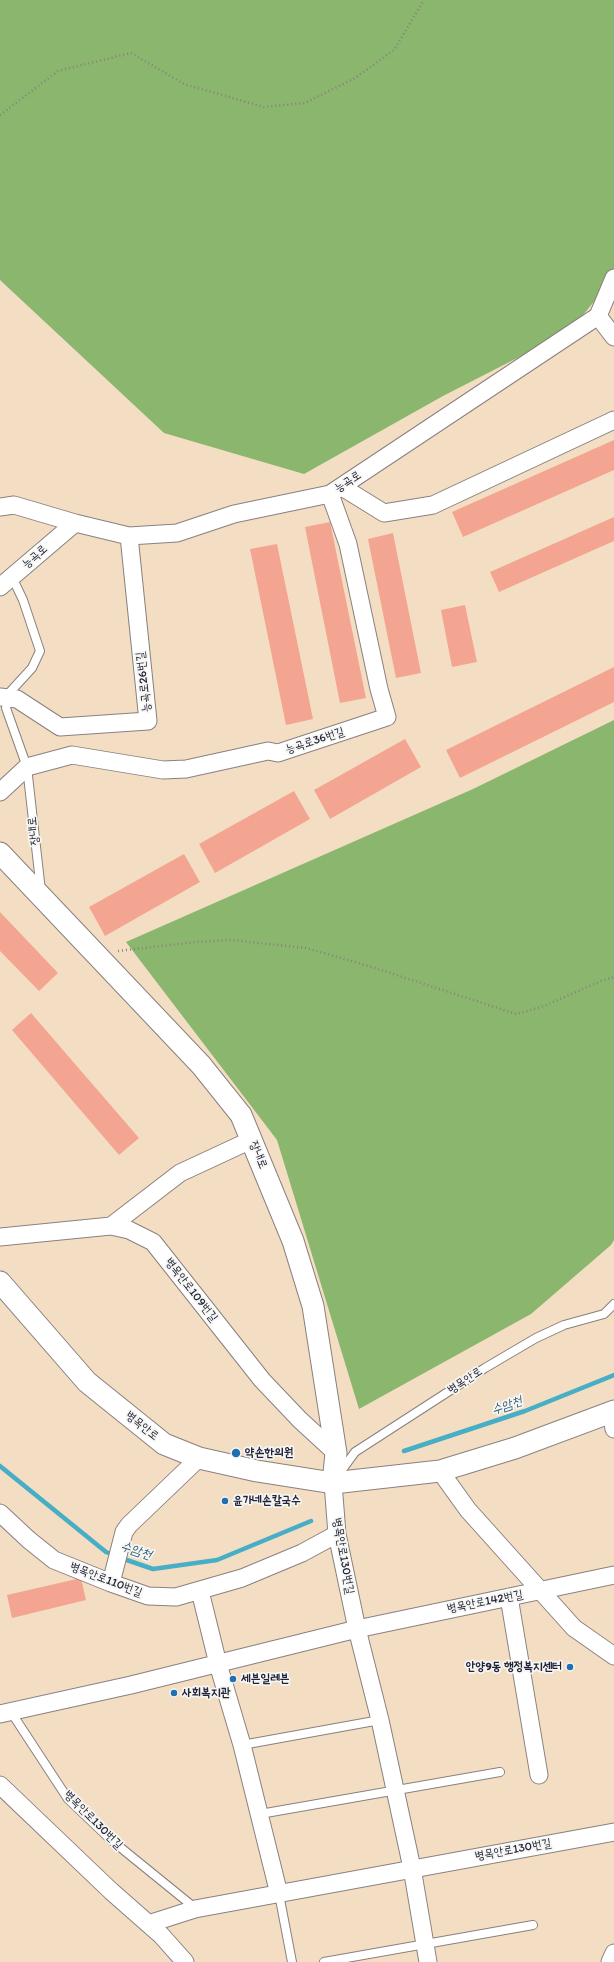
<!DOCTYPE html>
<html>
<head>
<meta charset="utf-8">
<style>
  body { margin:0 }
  canvas { display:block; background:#f3dec3 }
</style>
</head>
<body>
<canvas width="614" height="1962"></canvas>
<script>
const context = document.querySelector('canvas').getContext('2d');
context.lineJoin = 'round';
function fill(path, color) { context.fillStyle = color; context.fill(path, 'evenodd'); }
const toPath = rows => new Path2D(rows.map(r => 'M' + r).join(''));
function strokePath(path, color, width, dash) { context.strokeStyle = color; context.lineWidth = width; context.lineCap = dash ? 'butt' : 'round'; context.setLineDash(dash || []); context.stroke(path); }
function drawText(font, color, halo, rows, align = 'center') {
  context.font = font + ' Itim,"Poor Story",sans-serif'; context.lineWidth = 3.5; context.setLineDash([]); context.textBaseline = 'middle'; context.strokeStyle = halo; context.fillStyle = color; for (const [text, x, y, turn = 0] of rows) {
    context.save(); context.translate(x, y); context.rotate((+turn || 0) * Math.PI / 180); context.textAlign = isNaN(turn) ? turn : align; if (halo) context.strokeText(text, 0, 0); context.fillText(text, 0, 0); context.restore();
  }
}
fill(toPath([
  [0,0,614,0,614,277,570,331,443,396,304,474,164,433,0,280],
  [614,720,614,1240,611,1245,531,1314,359,1409,277,1140,126,942,473,789]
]), '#8ab66e');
strokePath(toPath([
  [404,1451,525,1411,614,1375],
  [0,1466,106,1552,114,1555],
  [121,1558,153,1569,217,1560,311,1521]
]), '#47aec6', 4.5);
fill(toPath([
  [614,440,614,470,463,537,452,512],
  [614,517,614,541,499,592,490,572],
  [330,522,366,698,340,703,305,527],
  [393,533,421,673,396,678,368,539],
  [277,544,313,719,286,725,250,549],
  [465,605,477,662,452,667,441,610],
  [614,667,614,702,460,778,446,750],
  [405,739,421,767,330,819,314,790],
  [294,791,310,819,215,873,199,844],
  [184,854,200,882,105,936,89,907],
  [0,912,58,973,39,991,0,951],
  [31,1013,139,1138,119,1155,12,1030],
  [81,1578,86,1600,12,1618,7,1595]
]), '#f4a591');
const service = toPath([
  [12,577,23,600,40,651,32,668,10,692,6,708,27,767,41,891],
  [339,1474,355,1452,485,1368,536,1338,564,1325,604,1314,614,1304],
  [11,1712,68,1799,110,1839,195,1908],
  [242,1745,380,1720],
  [260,1814,500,1772],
  [279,1894,292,1962],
  [324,1962,533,1925]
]);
const minor = toPath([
  [598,316,614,337],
  [342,487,384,513,433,505,614,420],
  [0,507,14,505,75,523],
  [0,587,75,523,129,536,177,533,234,514,330,494,598,316,614,278],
  [0,697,17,699,60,727,148,721,129,536],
  [0,792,27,767,72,755,163,770,186,769,268,751,278,753,387,717,379,689,348,544,330,494],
  [111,1226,180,1173,251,1140],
  [0,1237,111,1226,129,1230,153,1242,262,1380,300,1420,336,1453],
  [611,1412,614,1429],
  [440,1471,468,1510,574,1628,614,1656],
  [333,1483,337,1534,357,1629,380,1720,412,1868,428,1962],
  [0,1513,29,1540,54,1560,111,1583,148,1596,176,1597,242,1578,302,1553,337,1534],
  [111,1583,124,1532,129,1525,199,1458],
  [200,1591,218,1664,242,1745,279,1894],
  [509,1597,539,1775],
  [0,1714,131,1685,357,1629,614,1575],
  [0,1785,111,1891,161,1935,185,1962],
  [148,1924,195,1909,614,1832],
  [610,1962,614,1953]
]);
const tertiary = toPath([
  [0,853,201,1065,241,1115,293,1241,313,1306,336,1453,333,1483],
  [0,1282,87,1382,164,1444,199,1458,257,1471,333,1483,440,1471,515,1448,614,1411]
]);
strokePath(service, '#8a807f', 10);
strokePath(minor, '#8a807f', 19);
strokePath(tertiary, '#8a807f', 23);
strokePath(toPath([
  [0,115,58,71,131,53,184,84,264,107,305,103,355,78,394,50,424,0],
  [118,951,196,942,231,940,306,948,369,966,516,1014,544,1006,601,981,614,977]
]), '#8a807f', 2.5, [1, 3]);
strokePath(service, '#fff', 8);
strokePath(minor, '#fff', 17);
strokePath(tertiary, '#fff', 21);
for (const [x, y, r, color] of [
  [236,1453,5,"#1f6fb2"],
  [225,1501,4,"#1f6fb2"],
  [570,1667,4,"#1f6fb2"],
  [233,1679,4,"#1f6fb2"],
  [174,1693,4,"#1f6fb2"]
]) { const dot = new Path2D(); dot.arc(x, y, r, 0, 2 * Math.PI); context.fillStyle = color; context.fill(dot); strokePath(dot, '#f6f6f2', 1.5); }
drawText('12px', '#22223b', '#f6f6f2', [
  ["능곡로",348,482,-33],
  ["능곡로",35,557,-41],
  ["능곡로26번길",144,682,-96],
  ["능곡로36번길",315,741,-18],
  ["장내로",34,831,-97],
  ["장내로",258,1155,68],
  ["병목안로109번길",191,1290,52],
  ["병목안로",465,1381,-33],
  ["병목안로",142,1426,39],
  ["병목안로130번길",343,1556,80],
  ["병목안로110번길",106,1580,21],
  ["병목안로142번길",485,1602,-11],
  ["병목안로130번길",93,1820,45],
  ["병목안로130번길",513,1850,-10]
]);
drawText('bold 12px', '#22223b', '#f6f6f2', [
  ["약손한의원",245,1453],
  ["윤가네손칼국수",233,1501],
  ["안양9동 행정복지센터",562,1667,"right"],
  ["세븐일레븐",241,1679],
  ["사회복지관",182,1693]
], 'left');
drawText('italic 13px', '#315a73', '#f6f6f2', [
  ["수암천",507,1406,-19],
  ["수암천",136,1551,19]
]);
</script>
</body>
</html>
